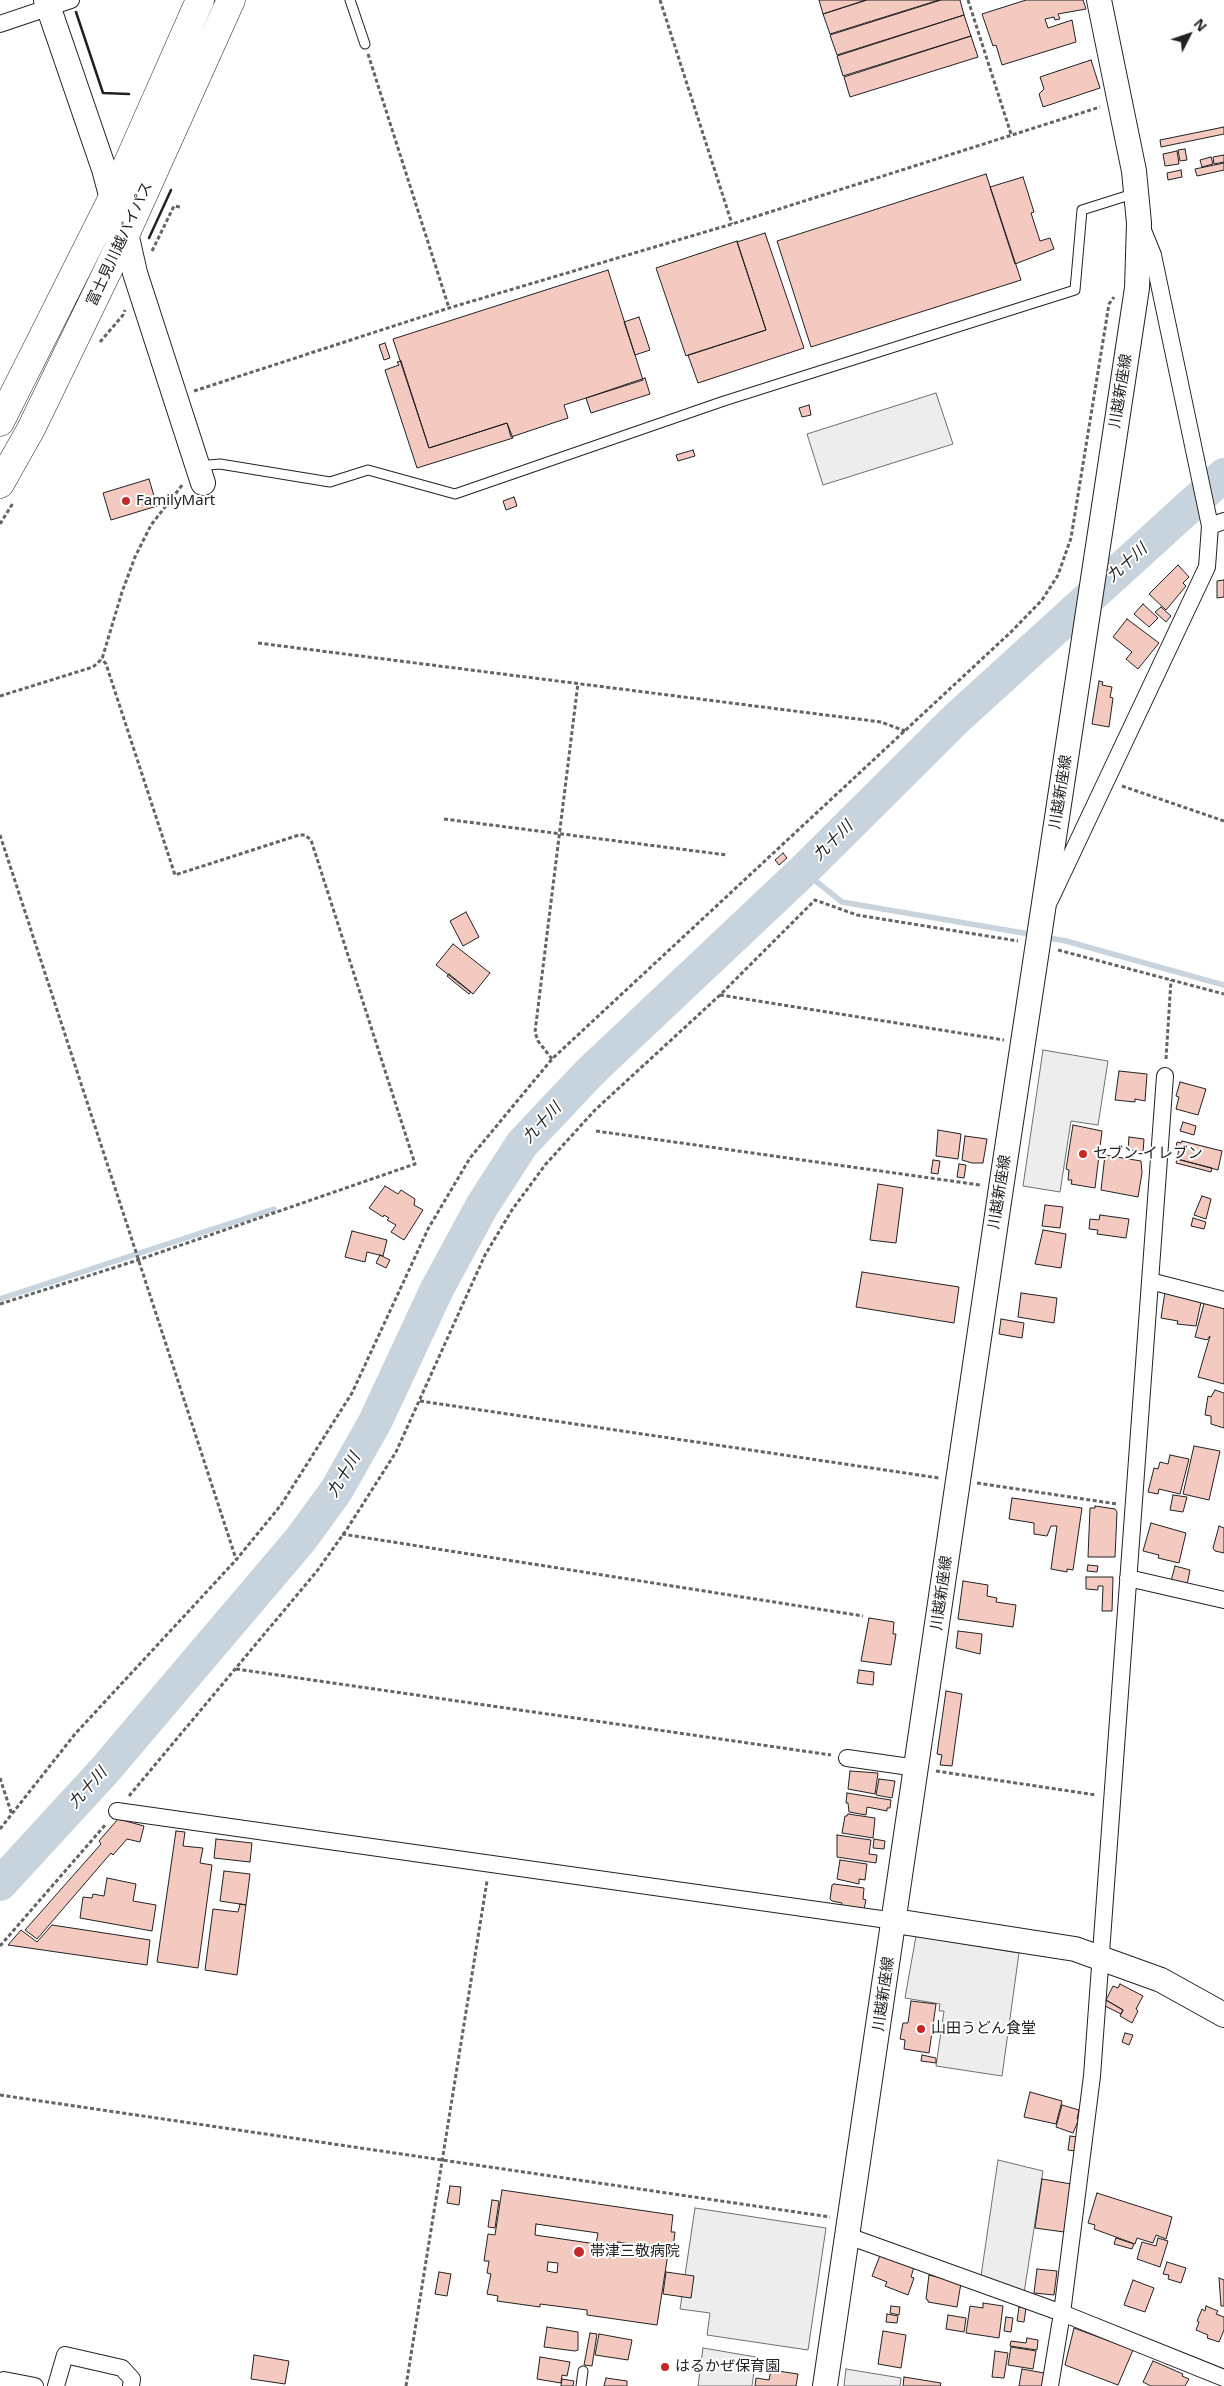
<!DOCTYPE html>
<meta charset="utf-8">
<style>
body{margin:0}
#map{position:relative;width:1224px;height:2386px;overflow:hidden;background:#fff;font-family:"Noto Sans",sans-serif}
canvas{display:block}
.north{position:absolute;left:1164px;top:10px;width:50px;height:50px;-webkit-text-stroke:4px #fff;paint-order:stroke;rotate:49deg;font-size:14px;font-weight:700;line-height:20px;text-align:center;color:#222}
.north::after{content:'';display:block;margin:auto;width:18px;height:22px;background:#222;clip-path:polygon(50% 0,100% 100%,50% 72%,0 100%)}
</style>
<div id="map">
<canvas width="1224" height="2386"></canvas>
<div class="north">N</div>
</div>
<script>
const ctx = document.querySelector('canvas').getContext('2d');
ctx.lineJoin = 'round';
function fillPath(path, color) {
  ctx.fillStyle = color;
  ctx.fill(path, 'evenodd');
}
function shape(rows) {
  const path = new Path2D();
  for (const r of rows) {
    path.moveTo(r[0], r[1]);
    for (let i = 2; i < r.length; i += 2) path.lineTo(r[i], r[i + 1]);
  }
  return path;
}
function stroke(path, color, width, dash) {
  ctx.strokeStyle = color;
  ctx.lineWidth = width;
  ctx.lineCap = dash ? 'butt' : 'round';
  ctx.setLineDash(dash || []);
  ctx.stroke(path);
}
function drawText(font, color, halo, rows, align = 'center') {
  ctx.font = font + ' "Noto Sans","Noto Sans JP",sans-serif';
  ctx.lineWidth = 4;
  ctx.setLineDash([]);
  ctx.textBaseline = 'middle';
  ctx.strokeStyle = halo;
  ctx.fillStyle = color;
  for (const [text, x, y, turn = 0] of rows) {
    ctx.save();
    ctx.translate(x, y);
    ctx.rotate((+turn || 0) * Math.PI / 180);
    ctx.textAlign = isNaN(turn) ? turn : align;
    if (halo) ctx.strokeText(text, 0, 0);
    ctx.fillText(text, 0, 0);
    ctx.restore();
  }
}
const parking = shape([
 [936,393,953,444,823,485,807,434,936,393],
 [1043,1050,1108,1061,1098,1125,1071,1121,1060,1192,1023,1186,1043,1050],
 [916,1936,1019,1953,1002,2076,936,2066,944,2011,939,2011,940,2004,905,1998,916,1936],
 [998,2160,1043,2171,1024,2293,981,2276,998,2160],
 [695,2208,826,2228,808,2350,707,2335,710,2313,680,2309,695,2208],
 [703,2348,756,2357,752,2386,698,2386,703,2348],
 [846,2369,901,2378,900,2386,844,2386,846,2369]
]);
fillPath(parking, '#ededed');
stroke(parking, '#6f6f6f', 1);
stroke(shape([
 [803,871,842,902,1035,935],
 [1044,937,1066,941,1224,985],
 [0,1299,274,1209]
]), '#c7d3dd', 5.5);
stroke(shape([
 [0,1884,104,1771,301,1539,336,1491,375,1422,437,1289,482,1206,522,1144,590,1072,803,871,957,718,1224,475]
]), '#c7d3dd', 34);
const building = shape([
 [819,0,866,0,823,14,819,0],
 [867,0,939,0,830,34,823,14,867,0],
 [941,0,960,0,964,15,837,55,830,35,941,0],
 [1026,0,1083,0,1086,9,1058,14,1060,19,1055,20,1054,17,1045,19,1048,28,1072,20,1076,42,1002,65,996,45,993,46,982,14,1026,0],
 [964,15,971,36,843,76,837,56,964,15],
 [971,36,978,57,850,97,844,77,971,36],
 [1091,60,1100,88,1043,107,1039,94,1044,89,1040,77,1091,60],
 [1224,127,1224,134,1161,147,1160,140,1224,127],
 [1185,149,1187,160,1180,161,1178,150,1185,149],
 [1177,151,1179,164,1165,166,1163,154,1177,151],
 [1224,155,1224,162,1214,164,1213,157,1224,155],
 [1211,157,1213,164,1202,167,1200,160,1211,157],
 [1224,163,1224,170,1197,176,1195,169,1224,163],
 [1181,170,1182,177,1168,180,1167,173,1181,170],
 [986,174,1021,280,811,347,777,241,986,174],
 [1023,177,1034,212,1031,213,1040,241,1050,238,1054,249,1015,264,990,187,1023,177],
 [765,233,804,348,698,383,688,355,766,330,737,242,765,233],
 [737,241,766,330,686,356,656,268,737,241],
 [608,270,643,380,564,405,568,418,511,437,507,423,429,448,393,339,608,270],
 [639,317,650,350,635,355,624,322,639,317],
 [385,343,390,358,384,360,379,345,385,343],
 [401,361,429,448,507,423,513,438,417,468,385,370,399,365,397,362,401,361],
 [645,378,650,394,591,413,586,398,645,378],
 [809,405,811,415,802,417,799,408,809,405],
 [693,450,695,456,678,461,676,455,693,450],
 [149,479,157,506,111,520,103,493,149,479],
 [514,497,517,506,506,510,503,501,514,497],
 [1178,565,1189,577,1183,583,1186,586,1166,610,1149,594,1178,565],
 [1224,580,1224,597,1217,598,1217,581,1224,580],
 [1143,604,1158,618,1149,627,1134,614,1143,604],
 [1161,607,1171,616,1166,622,1155,612,1161,607],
 [1127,619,1159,643,1138,669,1126,659,1132,652,1113,637,1127,619],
 [1099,681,1103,682,1102,685,1112,687,1110,697,1113,698,1109,727,1092,724,1099,681],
 [783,853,787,858,779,865,775,860,783,853],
 [466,912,479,937,463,946,450,921,466,912],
 [453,944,490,973,473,994,436,965,453,944],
 [449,974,471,992,469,994,454,982,447,976,449,974],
 [1119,1071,1147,1074,1145,1101,1135,1099,1135,1102,1115,1100,1119,1071],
 [1180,1082,1206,1089,1198,1115,1176,1109,1179,1097,1176,1096,1180,1082],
 [1183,1122,1196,1126,1194,1135,1180,1131,1183,1122],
 [1073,1125,1102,1131,1095,1188,1071,1184,1072,1180,1068,1180,1069,1170,1066,1169,1073,1125],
 [938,1130,961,1134,958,1159,936,1156,938,1130],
 [965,1136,987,1139,983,1163,972,1163,962,1160,965,1136],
 [1129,1137,1144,1139,1143,1152,1128,1150,1129,1137],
 [1182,1141,1222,1151,1218,1170,1177,1159,1179,1149,1176,1148,1177,1142,1181,1143,1182,1141],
 [1105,1155,1141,1161,1142,1173,1138,1197,1101,1190,1105,1155],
 [1177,1159,1212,1168,1211,1172,1176,1163,1177,1159],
 [933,1160,940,1161,938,1174,931,1173,933,1160],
 [959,1164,966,1165,964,1178,957,1177,959,1164],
 [878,1184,903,1188,896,1243,870,1240,878,1184],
 [385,1186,398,1194,401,1190,415,1199,414,1205,423,1210,404,1240,391,1232,396,1225,387,1220,389,1218,384,1215,383,1217,369,1208,385,1186],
 [1202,1196,1211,1199,1206,1219,1194,1215,1202,1196],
 [1045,1205,1063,1207,1060,1228,1042,1226,1045,1205],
 [1100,1215,1129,1219,1126,1238,1097,1234,1098,1230,1089,1229,1090,1219,1099,1220,1100,1215],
 [1193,1218,1206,1222,1204,1229,1191,1226,1193,1218],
 [1043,1230,1066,1234,1061,1268,1035,1264,1043,1230],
 [352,1231,387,1240,383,1256,367,1252,365,1262,345,1257,352,1231],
 [380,1255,390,1260,386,1268,376,1263,380,1255],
 [862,1272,959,1287,954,1323,856,1307,862,1272],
 [1165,1292,1201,1302,1196,1326,1177,1324,1178,1321,1161,1318,1165,1292],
 [1021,1293,1057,1298,1054,1323,1018,1317,1021,1293],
 [1205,1300,1224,1305,1224,1384,1198,1377,1210,1336,1207,1340,1195,1337,1205,1300],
 [1001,1319,1024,1323,1022,1338,999,1334,1001,1319],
 [1215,1390,1224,1393,1224,1428,1211,1424,1211,1416,1205,1415,1208,1396,1211,1397,1215,1390],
 [1194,1446,1220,1451,1209,1500,1183,1494,1194,1446],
 [1170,1455,1189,1459,1180,1494,1159,1489,1158,1494,1148,1492,1154,1468,1158,1469,1160,1462,1168,1464,1170,1455],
 [1173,1495,1187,1497,1183,1512,1170,1510,1173,1495],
 [1012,1498,1082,1508,1073,1570,1067,1569,1067,1572,1051,1569,1057,1526,1051,1526,1047,1536,1034,1534,1034,1523,1009,1519,1012,1498],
 [1095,1506,1115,1509,1117,1512,1115,1557,1088,1557,1090,1508,1095,1508,1095,1506],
 [1151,1523,1186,1533,1179,1563,1158,1558,1159,1555,1143,1551,1151,1523],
 [1219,1526,1224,1528,1224,1553,1215,1551,1213,1548,1219,1526],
 [1088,1565,1098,1566,1097,1572,1087,1571,1088,1565],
 [1175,1566,1190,1570,1187,1585,1171,1581,1175,1566],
 [1086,1577,1113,1577,1112,1611,1102,1611,1103,1586,1098,1586,1098,1590,1086,1589,1086,1577],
 [963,1581,988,1585,987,1596,997,1598,996,1602,1016,1605,1013,1627,958,1619,963,1581],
 [869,1618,894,1622,893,1634,896,1634,891,1665,861,1661,869,1618],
 [958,1631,982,1634,980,1654,956,1648,958,1631],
 [859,1670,874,1672,873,1685,857,1683,859,1670],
 [946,1691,962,1694,952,1766,940,1765,942,1755,937,1754,946,1691],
 [850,1771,878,1773,875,1794,848,1789,850,1771],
 [879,1779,895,1781,892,1798,876,1795,879,1779],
 [847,1793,891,1800,890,1808,887,1808,887,1811,867,1807,866,1815,849,1812,848,1803,846,1803,847,1793],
 [848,1814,875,1818,873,1838,842,1833,845,1816,847,1816,848,1814],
 [118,1819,144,1826,140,1842,127,1839,113,1855,111,1853,37,1939,25,1930,101,1844,99,1841,118,1819],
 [176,1831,185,1832,183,1846,203,1848,200,1863,212,1865,198,1968,157,1962,176,1831],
 [837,1835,871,1840,869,1854,877,1855,876,1863,837,1857,837,1835],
 [216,1839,252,1843,250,1862,214,1858,216,1839],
 [874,1839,885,1841,884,1849,873,1848,874,1839],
 [840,1860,867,1864,865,1880,859,1879,859,1884,837,1879,840,1860],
 [224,1871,250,1874,246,1905,220,1901,224,1871],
 [107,1878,136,1884,133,1901,156,1905,152,1931,80,1918,83,1897,92,1898,93,1894,104,1896,107,1878],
 [834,1884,864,1888,863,1899,866,1900,864,1909,841,1906,842,1903,832,1901,830,1899,832,1885,834,1884],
 [240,1904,246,1905,237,1975,205,1970,213,1909,238,1912,240,1904],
 [52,1925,150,1940,147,1965,8,1945,21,1930,37,1942,52,1925],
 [1120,1984,1143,1996,1136,2009,1138,2011,1132,2023,1120,2016,1123,2010,1106,2000,1113,1986,1118,1988,1120,1984],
 [1106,2000,1123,2010,1121,2014,1105,2006,1106,2000],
 [911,2001,936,2004,929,2053,904,2049,905,2040,900,2039,903,2023,908,2023,911,2001],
 [1125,2033,1133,2035,1129,2045,1122,2042,1125,2033],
 [922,2055,936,2058,936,2063,921,2061,922,2055],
 [1030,2092,1062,2101,1056,2124,1024,2117,1030,2092],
 [1062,2105,1079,2110,1077,2119,1079,2119,1073,2133,1056,2127,1062,2105],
 [1070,2136,1077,2137,1075,2151,1068,2150,1070,2136],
 [1042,2179,1071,2184,1064,2232,1035,2228,1042,2179],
 [450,2186,461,2187,459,2205,447,2203,450,2186],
 [502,2190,673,2215,671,2232,675,2232,673,2248,669,2247,657,2325,587,2315,587,2310,540,2304,540,2307,497,2301,498,2296,487,2294,491,2274,487,2273,489,2261,484,2261,488,2234,495,2235,502,2190],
 [536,2224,598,2233,596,2244,535,2235,536,2224],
 [618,2242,664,2249,663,2254,617,2247,618,2242],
 [548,2262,558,2263,557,2273,547,2271,548,2262],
 [1097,2193,1172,2217,1166,2239,1156,2235,1153,2243,1137,2238,1135,2244,1094,2229,1095,2225,1088,2223,1097,2193],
 [492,2200,499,2201,495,2228,488,2227,492,2200],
 [1116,2238,1134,2244,1132,2249,1114,2244,1116,2238],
 [1158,2238,1168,2241,1160,2267,1137,2259,1142,2242,1156,2246,1158,2238],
 [881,2253,914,2267,911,2277,914,2278,908,2295,885,2286,887,2282,872,2276,881,2253],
 [1167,2262,1186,2268,1181,2283,1168,2279,1169,2275,1163,2274,1167,2262],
 [1037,2269,1057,2271,1054,2295,1034,2293,1037,2269],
 [439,2272,451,2274,447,2296,435,2294,439,2272],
 [666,2272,694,2276,691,2298,663,2294,666,2272],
 [929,2275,961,2283,957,2307,928,2302,928,2300,926,2299,929,2275],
 [1219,2278,1224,2280,1224,2306,1221,2306,1219,2278],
 [1133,2280,1154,2288,1145,2312,1124,2305,1133,2280],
 [983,2303,1003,2306,999,2338,966,2333,970,2306,983,2308,983,2303],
 [891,2306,900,2307,899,2315,890,2313,891,2306],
 [1206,2306,1218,2311,1216,2314,1224,2317,1224,2330,1219,2342,1207,2338,1208,2335,1196,2330,1199,2322,1197,2321,1202,2309,1205,2311,1206,2306],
 [1019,2307,1026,2308,1024,2322,1017,2321,1019,2307],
 [887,2314,898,2316,897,2323,886,2322,887,2314],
 [948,2315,966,2318,964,2332,946,2329,948,2315],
 [1006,2317,1013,2318,1011,2332,1004,2331,1006,2317],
 [547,2327,578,2332,578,2350,575,2351,544,2347,547,2327],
 [1074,2328,1133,2350,1118,2385,1065,2365,1074,2328],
 [883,2331,906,2335,901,2368,878,2364,883,2331],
 [590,2333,597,2334,592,2366,584,2365,590,2333],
 [599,2334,632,2340,628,2360,595,2355,599,2334],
 [1027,2338,1038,2340,1037,2350,1010,2346,1011,2341,1026,2343,1027,2338],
 [1011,2347,1036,2351,1033,2369,1008,2365,1011,2347],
 [995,2351,1008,2353,1004,2378,992,2377,995,2351],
 [254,2355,289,2361,285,2384,251,2379,254,2355],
 [540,2357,570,2362,567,2376,562,2375,561,2383,537,2379,540,2357],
 [1153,2361,1183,2374,1182,2376,1189,2379,1185,2386,1151,2386,1143,2382,1153,2361],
 [1022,2369,1044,2373,1042,2386,1019,2386,1022,2369],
 [771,2370,798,2374,796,2386,755,2386,756,2378,769,2380,771,2370],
 [904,2377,941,2383,940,2386,903,2386,904,2377],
 [606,2378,627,2381,627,2386,604,2386,606,2378],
 [562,2379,574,2381,573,2386,561,2386,562,2379]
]);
fillPath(building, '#f3c9c0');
stroke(building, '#222', 1);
const lane = shape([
 [350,0,365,44],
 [198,466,220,464,330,482,368,470,455,494,724,401,1075,290,1082,210,1136,193],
 [581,2386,583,2371]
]);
const street = shape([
 [0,24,71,0],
 [1210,526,1224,521],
 [1050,900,1207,567,1210,526,1162,298,1153,255,1142,228],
 [1150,1281,1224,1300],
 [1128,1578,1224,1600],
 [847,1758,917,1768],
 [117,1811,895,1921],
 [848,2236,1062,2313,1224,2378],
 [0,2383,4,2380,35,2386],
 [56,2386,65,2355,122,2368,132,2379,131,2386],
 [1050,2386,1062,2313,1092,2076,1165,1076]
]);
const secondary = shape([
 [46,0,104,169,112,199,126,233,135,273,203,483],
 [895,1921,1075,1949,1161,1980,1224,2015],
 [825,2386,1001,1188,1137,288,1139,223,1134,171,1099,0]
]);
const highway = shape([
 [0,422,112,199,200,0],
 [0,484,31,429,126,233,231,0]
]);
stroke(lane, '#222', 11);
stroke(street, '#222', 18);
stroke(secondary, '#222', 26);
stroke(highway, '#222', 29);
stroke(shape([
 [660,0,732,224],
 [968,0,1011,134],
 [368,54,449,308],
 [152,251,174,206,180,207],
 [100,342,123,315,125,310],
 [194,391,449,308,732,224,1100,107],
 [0,524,13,503],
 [258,643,881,722,905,731],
 [0,696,93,667,102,659,122,592,135,557,151,525,183,484],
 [1122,786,1224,821],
 [444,819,727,855],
 [0,835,236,1559],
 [1058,950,1224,994],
 [720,995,1004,1040],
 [552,1059,538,1041,535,1032,578,683],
 [1166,1059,1171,980],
 [596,1131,980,1185],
 [0,1304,138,1260,415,1164,311,840,305,835,299,835,175,875,106,664,102,659],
 [420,1401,939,1478],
 [977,1483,1117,1504],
 [342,1534,863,1616],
 [236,1669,831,1755],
 [936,1771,1096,1795],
 [0,1778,12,1815],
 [129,1796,317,1571,347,1529,396,1452,485,1255,512,1210,545,1165,595,1110,720,995,815,900,857,915,1018,941],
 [0,1829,75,1734,236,1560,281,1505,352,1393,428,1229,470,1158,552,1059,1012,631,1042,600,1058,575,1071,538,1109,304,1114,297],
 [0,1946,106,1824],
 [0,2095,830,2217],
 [406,2386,487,1881]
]), '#646464', 3, [4, 2.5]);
stroke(lane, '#fff', 9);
stroke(street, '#fff', 16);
stroke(secondary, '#fff', 24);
stroke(highway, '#fff', 28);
stroke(shape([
 [76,12,103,93,129,94],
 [149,238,171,190]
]), '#222', 2.5);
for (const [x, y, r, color] of [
 [126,501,5,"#c62828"],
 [1083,1154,5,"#c62828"],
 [921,2029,5,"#c62828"],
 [579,2252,6,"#c62828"],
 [665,2367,5,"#c62828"]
]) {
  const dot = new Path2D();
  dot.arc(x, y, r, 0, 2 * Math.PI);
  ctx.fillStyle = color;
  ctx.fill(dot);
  stroke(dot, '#fff', 2);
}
drawText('15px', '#222', '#fff', [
 ["富士見川越バイパス",120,244,-65],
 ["川越新座線",1121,391,-81],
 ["川越新座線",1061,792,-81],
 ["川越新座線",1000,1192,-81],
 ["川越新座線",942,1593,-82],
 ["川越新座線",884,1994,-82]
]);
drawText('15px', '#222', '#fff', [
 ["FamilyMart",136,501],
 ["セブン-イレブン",1093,1154],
 ["山田うどん食堂",931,2029],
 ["帯津三敬病院",590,2252],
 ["はるかぜ保育園",675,2367]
], 'left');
drawText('italic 16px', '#222', '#fff', [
 ["九十川",1127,563,-42],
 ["九十川",833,841,-45],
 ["九十川",542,1123,-47],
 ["九十川",344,1475,-59],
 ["九十川",88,1788,-48]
]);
</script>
